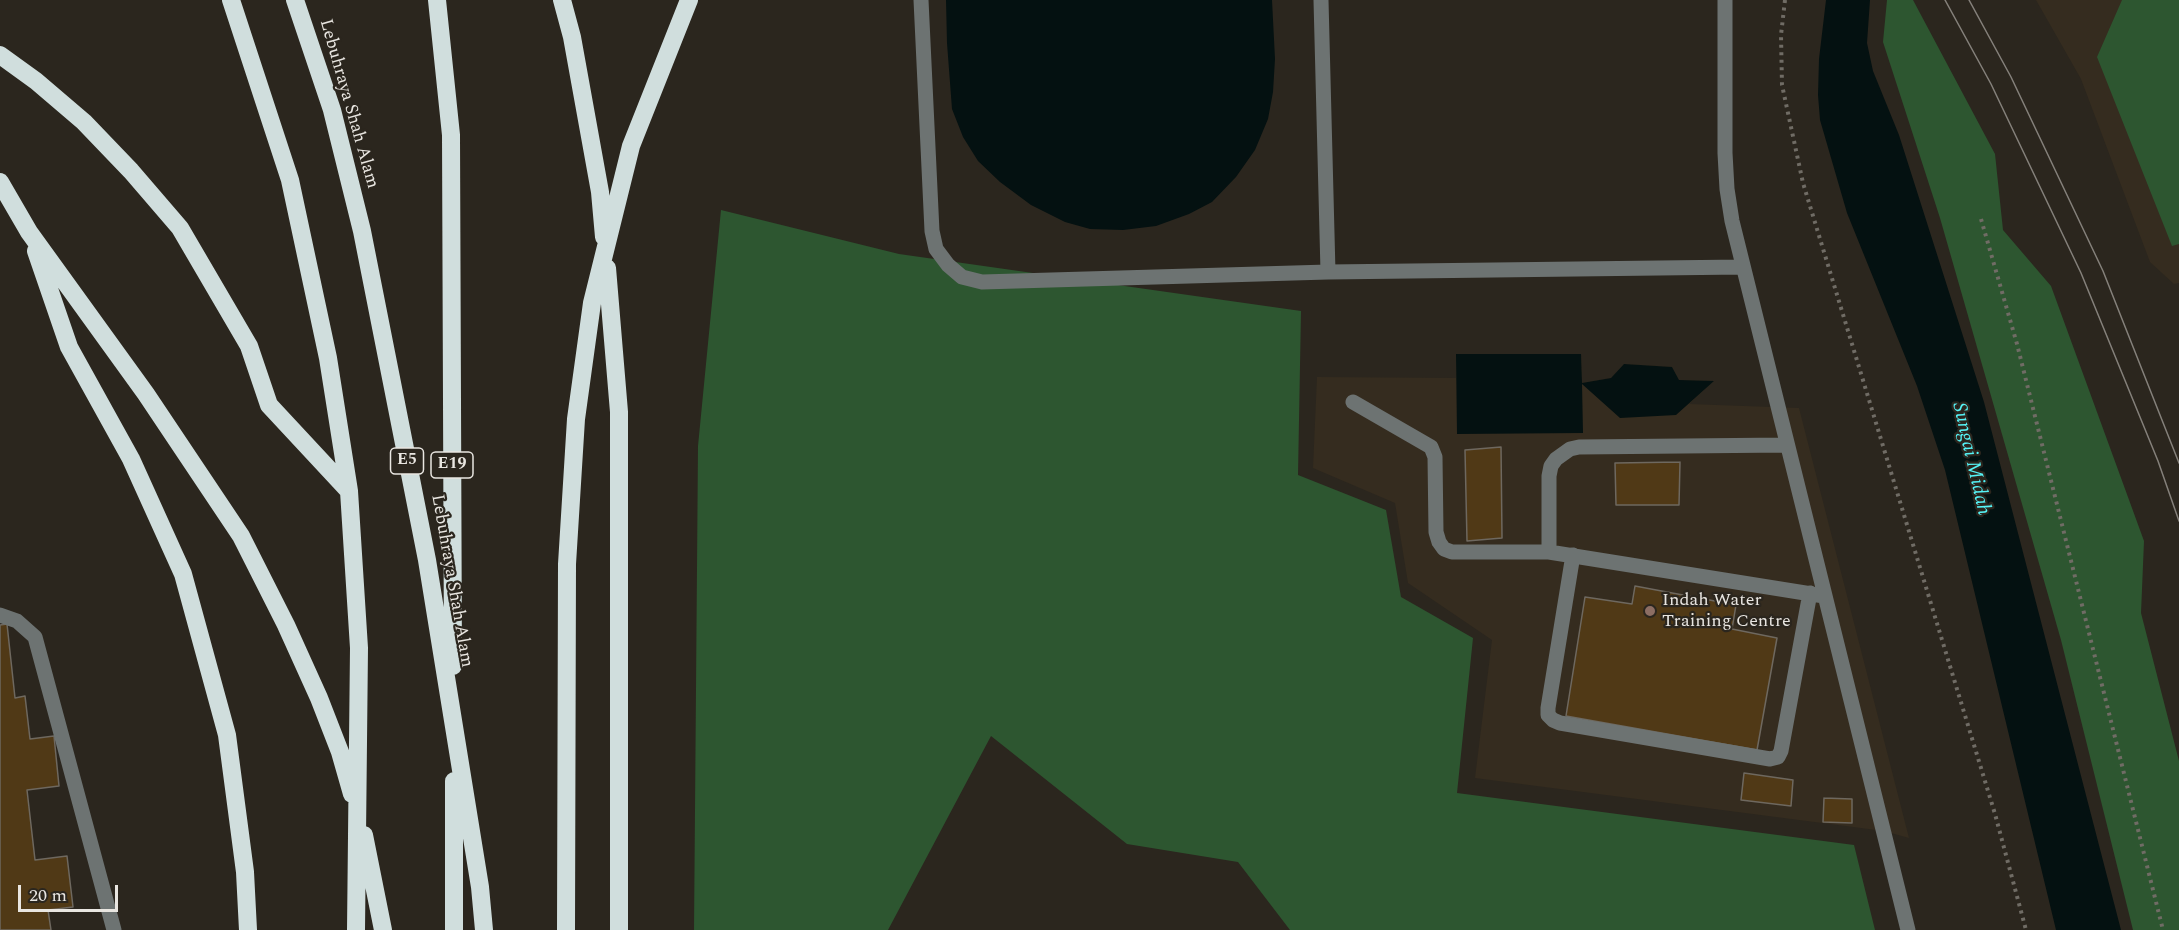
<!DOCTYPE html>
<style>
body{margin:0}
#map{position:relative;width:2179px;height:930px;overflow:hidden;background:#2b261e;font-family:Spectral,serif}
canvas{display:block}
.scale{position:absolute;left:18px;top:885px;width:100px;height:27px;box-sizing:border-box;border:3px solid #e9e6e1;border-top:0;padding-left:8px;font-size:18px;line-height:21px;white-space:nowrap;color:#e9e6e1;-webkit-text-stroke:4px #2b261e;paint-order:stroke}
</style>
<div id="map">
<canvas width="2179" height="930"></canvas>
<div class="scale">20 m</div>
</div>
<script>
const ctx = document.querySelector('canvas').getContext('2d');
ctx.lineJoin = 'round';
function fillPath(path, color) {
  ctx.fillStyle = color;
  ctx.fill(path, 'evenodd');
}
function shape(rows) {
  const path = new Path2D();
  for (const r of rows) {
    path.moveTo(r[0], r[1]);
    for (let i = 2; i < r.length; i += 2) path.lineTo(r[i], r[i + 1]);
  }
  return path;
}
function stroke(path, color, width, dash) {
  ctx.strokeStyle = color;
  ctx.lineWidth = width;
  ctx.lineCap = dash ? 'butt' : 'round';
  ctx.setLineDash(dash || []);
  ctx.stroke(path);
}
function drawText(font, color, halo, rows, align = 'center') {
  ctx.font = font + ' Spectral,serif';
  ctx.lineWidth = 4.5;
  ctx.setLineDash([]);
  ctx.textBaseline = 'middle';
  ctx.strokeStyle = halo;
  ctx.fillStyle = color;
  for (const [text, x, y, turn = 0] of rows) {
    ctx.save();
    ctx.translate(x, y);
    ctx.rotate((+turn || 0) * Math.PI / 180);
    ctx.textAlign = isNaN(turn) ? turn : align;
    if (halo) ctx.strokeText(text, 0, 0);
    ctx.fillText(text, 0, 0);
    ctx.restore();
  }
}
fillPath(shape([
 [2036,0,2179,0,2179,283,2174,284,2150,262,2081,79],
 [1456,354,1581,354,1582,383,1611,378,1624,364,1672,367,1679,380,1714,381,1689,404,1799,408,1909,838,1884,831,1475,778,1492,640,1408,583,1395,503,1313,468,1317,377,1456,378]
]), '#352c1f');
fillPath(shape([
 [1887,0,1913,0,1995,154,2003,230,2051,286,2144,541,2141,613,2179,761,2179,930,2133,930,2061,640,1940,218,1883,42],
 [2122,0,2179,0,2179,244,2172,246,2097,57],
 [721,210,899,254,1301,311,1298,475,1386,510,1401,597,1473,638,1457,793,1854,845,1875,930,1290,930,1238,862,1127,844,991,736,888,930,694,930,698,446]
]), '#2d5630');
fillPath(shape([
 [946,0,1272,0,1275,59,1273,92,1268,119,1255,150,1236,177,1212,202,1189,214,1156,226,1123,230,1090,229,1065,222,1031,205,1000,182,978,161,963,137,952,109,947,43],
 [1826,0,1870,0,1867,43,1873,71,1899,135,1984,402,2121,930,2056,930,1945,470,1917,386,1847,213,1820,120,1818,95,1819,59],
 [1456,354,1581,354,1582,383,1611,378,1624,364,1672,367,1679,380,1714,381,1676,415,1620,418,1582,384,1583,433,1457,434]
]), '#041111');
const building = shape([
 [1501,447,1502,538,1467,541,1465,450,1501,447],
 [1680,462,1679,505,1616,505,1615,463,1680,462],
 [1635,586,1736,605,1732,629,1777,638,1757,750,1566,716,1585,597,1632,604,1635,586],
 [7,624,15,698,25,696,30,739,54,736,59,786,27,790,35,860,67,856,73,907,48,910,51,930,0,930,0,625,7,624],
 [1744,773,1793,780,1791,806,1741,800,1744,773],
 [1824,798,1852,799,1852,823,1823,822,1824,798]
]);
fillPath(building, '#503916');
stroke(building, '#6e685f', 1.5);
stroke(shape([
 [1785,0,1781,35,1782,85,1803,183,1995,814,2026,930],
 [1981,219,2017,344,2163,930]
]), '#706c65', 4, [3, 4.5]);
stroke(shape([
 [921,0,932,231,936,249,948,265,962,277,982,282,1328,272,1742,267],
 [1321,0,1328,272],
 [1725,0,1725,153,1727,189,1732,221,1908,930],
 [1353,402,1431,447,1435,457,1436,532,1439,542,1444,549,1452,552,1549,552,1824,596],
 [1549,552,1549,476,1551,466,1556,459,1570,449,1579,447,1786,445],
 [1573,555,1548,708,1548,715,1553,720,1560,723,1770,759,1778,757,1781,751,1810,593],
 [0,615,17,621,35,637,114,930]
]), '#6d7372', 15);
stroke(shape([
 [231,0,290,180,328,358,349,491,359,648,356,930],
 [295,0,332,110,362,231,427,560,480,887,484,930],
 [437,0,451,135,453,666],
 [562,0,572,37,600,192,604,237],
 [0,55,36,81,84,122,131,171,180,228,249,346,269,405,349,491],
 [0,182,29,232,146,394,241,536,286,625,319,698,340,752,352,794],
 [36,251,69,347,131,459,183,574,227,735,245,872,248,930],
 [607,268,619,412,619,930],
 [454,781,454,930],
 [364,835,383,930],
 [566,930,567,564,576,419,592,303,631,146,689,0]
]), '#d0dedd', 18);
stroke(shape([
 [1945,0,1991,84,2081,273,2158,461,2179,521],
 [1969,0,2011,77,2103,271,2179,463]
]), '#85817b', 1.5);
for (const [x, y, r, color] of [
 [1650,611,6,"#8d6e63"]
]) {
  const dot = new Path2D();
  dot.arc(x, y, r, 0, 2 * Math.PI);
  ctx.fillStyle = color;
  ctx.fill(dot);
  stroke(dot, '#2b261e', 2);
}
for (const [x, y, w] of [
 [407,461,33],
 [452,465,42]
]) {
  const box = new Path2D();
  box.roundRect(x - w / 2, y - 13, w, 26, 4.5);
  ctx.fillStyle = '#2b261e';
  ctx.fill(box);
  stroke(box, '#e9e6e1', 1.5);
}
drawText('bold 16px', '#e9e6e1', null, [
 ["E5",407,461],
 ["E19",452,465]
]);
drawText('18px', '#e9e6e1', '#2b261e', [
 ["Lebuhraya Shah Alam",348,104,74],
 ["Lebuhraya Shah Alam",451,581,80]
]);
drawText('18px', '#e9e6e1', '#2b261e', [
 ["Indah Water",1662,601],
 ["Training Centre",1662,622]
], 'left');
drawText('italic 20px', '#55f3f6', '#2b261e', [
 ["Sungai Midah",1970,459,77]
]);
</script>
